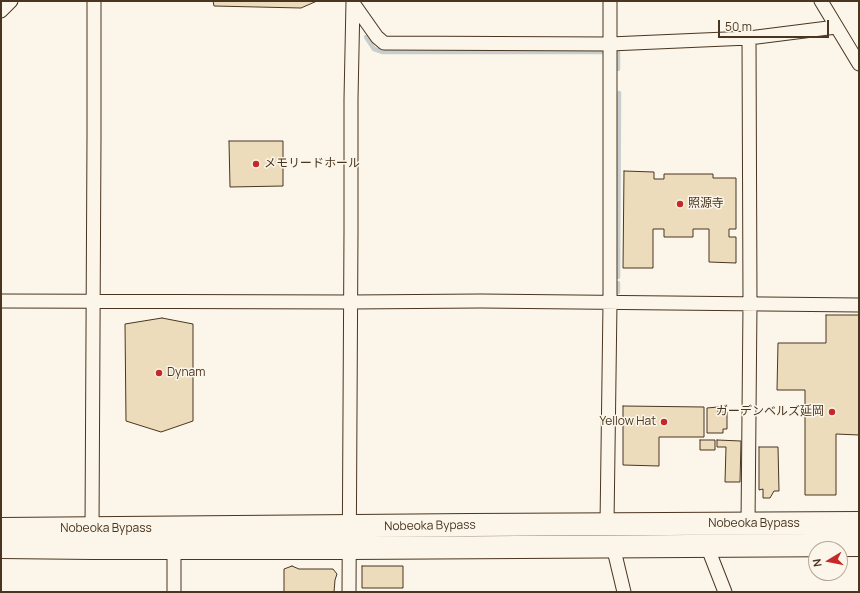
<!DOCTYPE html>
<meta charset="utf-8">
<style>
body{margin:0}
#map{position:relative;width:860px;height:593px;overflow:hidden;background:#fbf6e9;font-family:Manrope,sans-serif}
canvas{display:block}
.frame{position:absolute;inset:0;border:2px solid #4a3520;pointer-events:none}
.north{position:absolute;left:808px;top:541px;width:40px;height:40px;box-sizing:border-box;background:#fbf6e9;border:1px solid #b4a999;border-radius:50%;rotate:260deg;font-size:11px;font-weight:700;line-height:16px;text-align:center;color:#4a3520}
.north::after{content:'';display:block;margin:auto;width:14px;height:18px;background:#c62828;clip-path:polygon(50% 0,100% 100%,50% 72%,0 100%)}
.scale{position:absolute;left:718px;top:20px;width:111px;height:18px;box-sizing:border-box;border:2px solid #4a3520;border-top:0;padding-left:5px;font-size:12px;line-height:14px;white-space:nowrap;color:#4a3520;-webkit-text-stroke:3px #fbf6e9;paint-order:stroke}
</style>
<div id="map">
<canvas width="860" height="593"></canvas>
<div class="frame"></div>
<div class="north">N</div>
<div class="scale">50 m</div>
</div>
<script>
const ctx = document.querySelector('canvas').getContext('2d');
ctx.lineJoin = 'round';
function shape(rows) {
  const path = new Path2D();
  for (const r of rows) {
    path.moveTo(r[0], r[1]);
    for (let i = 2; i < r.length; i += 2) path.lineTo(r[i], r[i + 1]);
  }
  return path;
}
function stroke(path, color, width, dash) {
  ctx.strokeStyle = color;
  ctx.lineWidth = width;
  ctx.lineCap = dash ? 'butt' : 'round';
  ctx.setLineDash(dash || []);
  ctx.stroke(path);
}
function fillPath(path, color) {
  ctx.fillStyle = color;
  ctx.fill(path, 'evenodd');
}
function drawText(font, color, halo, rows, align = 'center') {
  ctx.font = font + ' Manrope,"Noto Sans JP",sans-serif';
  ctx.lineWidth = 3;
  ctx.setLineDash([]);
  ctx.textBaseline = 'middle';
  ctx.strokeStyle = halo;
  ctx.fillStyle = color;
  for (const [text, x, y, turn = 0] of rows) {
    ctx.save();
    ctx.translate(x, y);
    ctx.rotate((+turn || 0) * Math.PI / 180);
    ctx.textAlign = isNaN(turn) ? turn : align;
    if (halo) ctx.strokeText(text, 0, 0);
    ctx.fillText(text, 0, 0);
    ctx.restore();
  }
}
stroke(shape([
 [366,37,374,49,383,52,602,52],
 [618,52,618,69],
 [618,277,619,93],
 [618,292,618,283]
]), '#c9cecd', 4.5);
const building = shape([
 [213,1,317,1,301,8,214,6,213,1],
 [229,141,283,141,283,186,230,187,229,141],
 [624,171,654,172,654,179,664,179,664,174,713,174,713,178,736,178,736,229,729,229,729,237,736,237,736,263,709,262,709,229,693,229,693,237,664,237,664,229,653,229,653,268,623,268,624,171],
 [826,315,859,315,859,435,836,434,836,495,805,495,805,390,777,390,778,343,826,343,826,315],
 [162,318,193,324,193,421,161,432,126,421,125,324,162,318],
 [623,406,704,407,704,437,659,437,659,466,623,465,623,406],
 [718,407,718,412,727,412,727,429,723,429,723,433,707,433,707,408,718,407],
 [700,440,715,440,715,450,700,450,700,440],
 [717,440,741,441,740,482,725,482,726,447,717,447,717,440],
 [759,447,778,447,779,491,774,491,770,498,763,498,763,489,759,490,759,447],
 [292,566,299,569,333,569,337,574,335,580,334,592,284,592,284,569,292,566],
 [362,566,403,566,403,588,362,588,362,566]
]);
fillPath(building, '#ecdcbc');
stroke(building, '#4a3520', 1);
const minor = shape([
 [821,1,859,64],
 [353,3,377,37,384,43,610,44,749,38,836,27],
 [1,11,11,1],
 [1,301,351,302,481,301,859,305],
 [607,524,610,303,610,1],
 [748,524,750,304,749,38],
 [92,529,94,136,94,1],
 [613,546,624,592],
 [707,546,725,592],
 [174,592,174,548],
 [349,592,351,230,351,99,353,1]
]);
const trunk = shape([
 [1,529,471,525,859,523],
 [1,547,92,548,349,548,859,545]
]);
stroke(minor, '#4a3520', 15);
stroke(trunk, '#4a3520', 24);
stroke(minor, '#fbf6e9', 13);
stroke(trunk, '#fbf6e9', 22);
for (const [x, y, r, color] of [
 [256,164,4,"#c62828"],
 [680,204,4,"#c62828"],
 [159,373,4,"#c62828"],
 [832,412,4,"#c62828"],
 [664,422,4,"#c62828"]
]) {
  const dot = new Path2D();
  dot.arc(x, y, r, 0, 2 * Math.PI);
  ctx.fillStyle = color;
  ctx.fill(dot);
  stroke(dot, '#fbf6e9', 1.5);
}
drawText('12px', '#4a3520', '#fbf6e9', [
 ["メモリードホール",264,164],
 ["照源寺",688,204],
 ["Dynam",167,373],
 ["ガーデンベルズ延岡",824,412,"right"],
 ["Yellow Hat",656,422,"right"]
], 'left');
drawText('12px', '#4a3520', '#fbf6e9', [
 ["Nobeoka Bypass",754,524],
 ["Nobeoka Bypass",430,526,-1],
 ["Nobeoka Bypass",106,529]
]);
</script>
